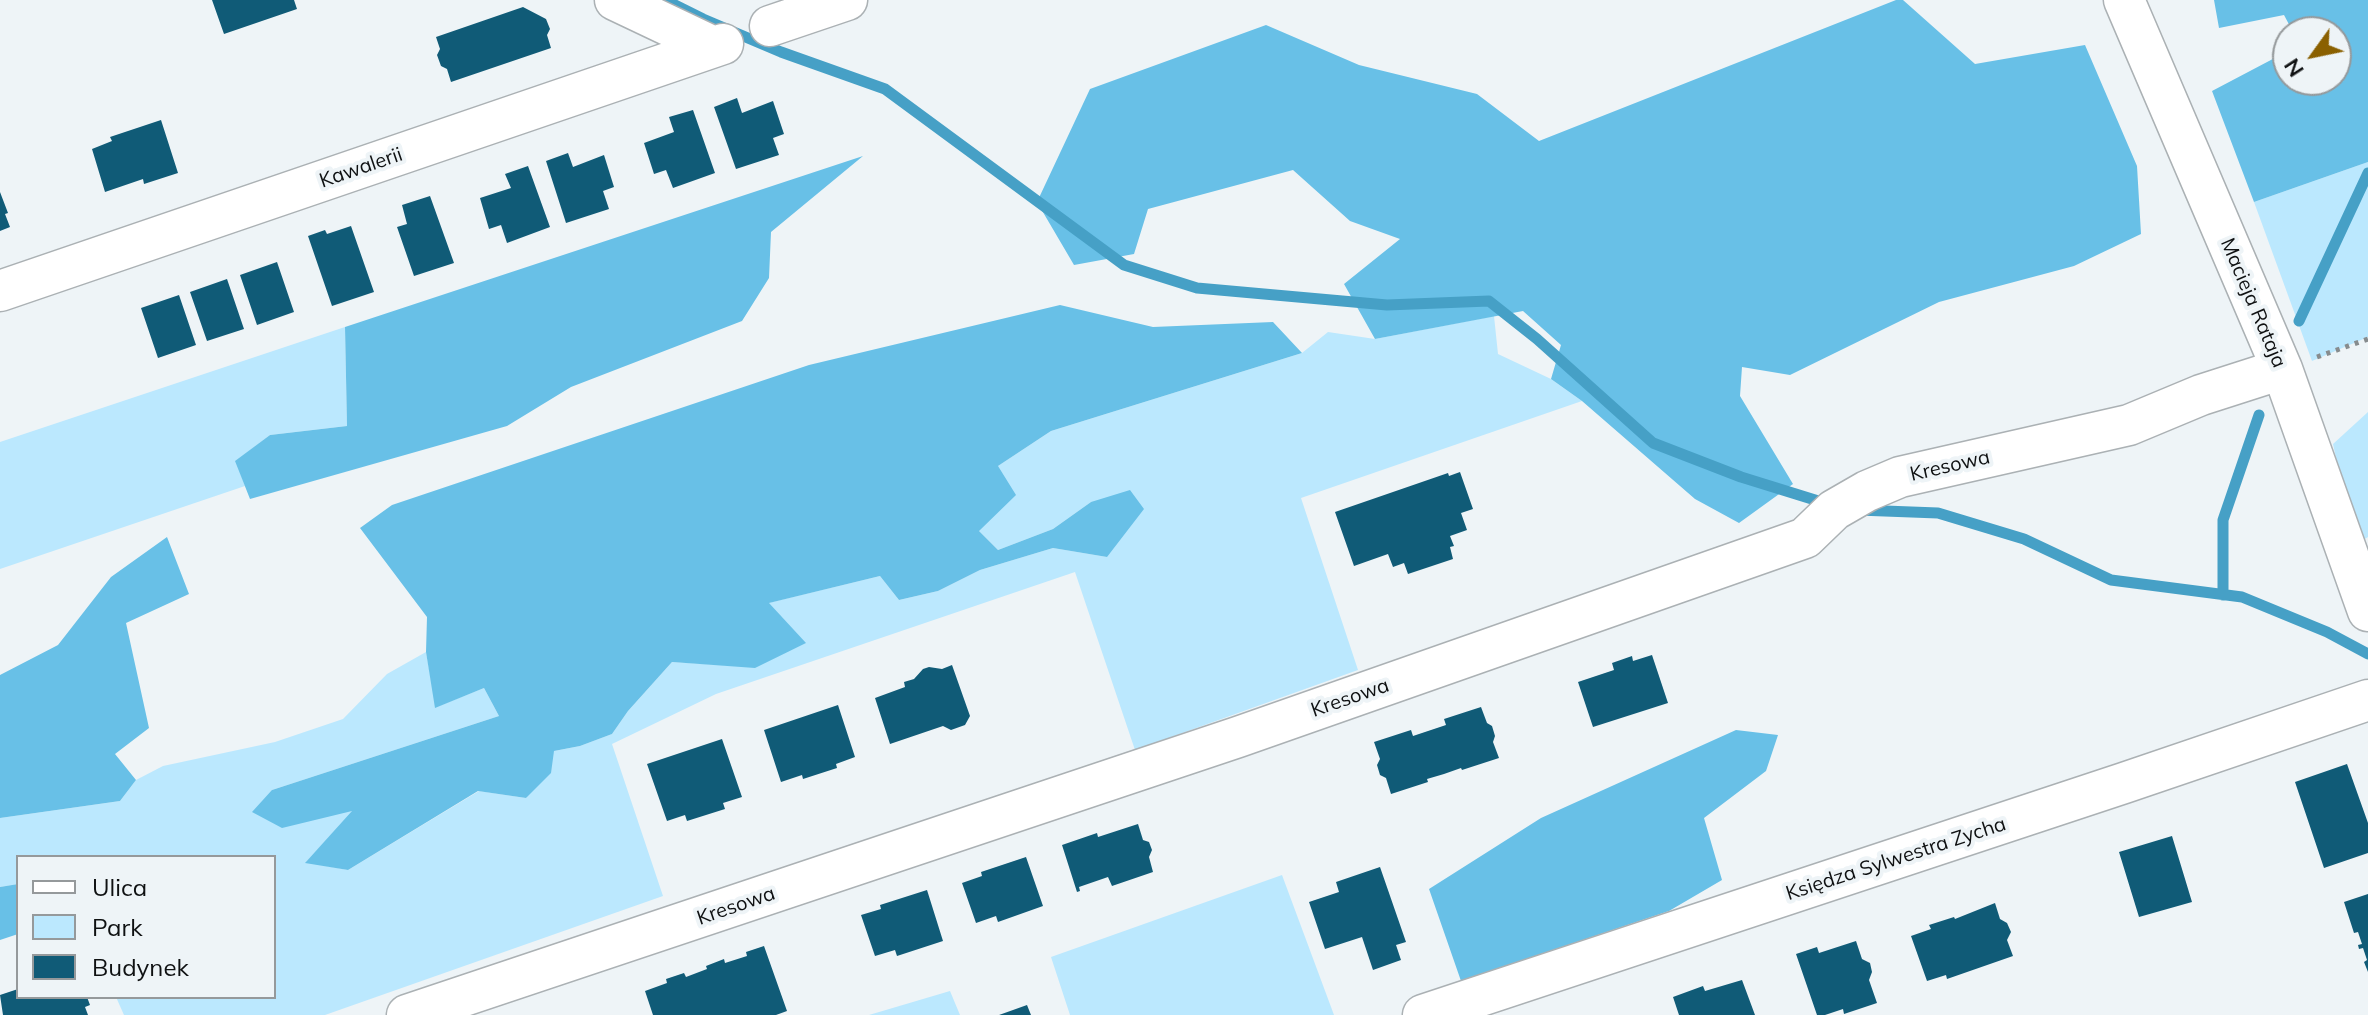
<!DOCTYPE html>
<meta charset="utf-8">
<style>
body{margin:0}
#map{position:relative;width:2368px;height:1015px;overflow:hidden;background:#eef4f7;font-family:Mulish,sans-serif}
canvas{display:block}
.legend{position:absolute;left:16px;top:855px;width:260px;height:144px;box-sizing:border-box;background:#eef4f7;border:2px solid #95999b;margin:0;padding:10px 14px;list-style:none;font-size:24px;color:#0f1112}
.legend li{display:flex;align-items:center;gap:16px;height:40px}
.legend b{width:40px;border:2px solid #95999b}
.north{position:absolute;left:2272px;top:16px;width:80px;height:80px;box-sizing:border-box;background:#eef4f7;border:2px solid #95999b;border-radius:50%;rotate:237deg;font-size:22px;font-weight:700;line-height:32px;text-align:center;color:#0f1112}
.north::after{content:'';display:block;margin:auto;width:28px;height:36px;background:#8a6000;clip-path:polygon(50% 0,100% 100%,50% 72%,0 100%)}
</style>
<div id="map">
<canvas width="2368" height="1015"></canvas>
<ul class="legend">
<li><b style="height:10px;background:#fff"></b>Ulica</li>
<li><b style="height:22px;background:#bbe8fe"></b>Park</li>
<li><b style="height:22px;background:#105b77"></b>Budynek</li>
</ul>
<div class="north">N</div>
</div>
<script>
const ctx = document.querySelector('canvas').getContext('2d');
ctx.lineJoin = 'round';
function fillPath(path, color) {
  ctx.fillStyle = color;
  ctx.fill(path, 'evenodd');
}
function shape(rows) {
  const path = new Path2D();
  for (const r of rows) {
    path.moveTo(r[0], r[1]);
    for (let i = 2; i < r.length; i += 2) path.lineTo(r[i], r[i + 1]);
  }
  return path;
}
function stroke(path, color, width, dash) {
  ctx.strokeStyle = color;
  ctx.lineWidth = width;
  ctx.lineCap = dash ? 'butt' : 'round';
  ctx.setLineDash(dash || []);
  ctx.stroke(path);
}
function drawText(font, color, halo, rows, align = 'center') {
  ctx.font = font + ' Mulish,sans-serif';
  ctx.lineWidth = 8;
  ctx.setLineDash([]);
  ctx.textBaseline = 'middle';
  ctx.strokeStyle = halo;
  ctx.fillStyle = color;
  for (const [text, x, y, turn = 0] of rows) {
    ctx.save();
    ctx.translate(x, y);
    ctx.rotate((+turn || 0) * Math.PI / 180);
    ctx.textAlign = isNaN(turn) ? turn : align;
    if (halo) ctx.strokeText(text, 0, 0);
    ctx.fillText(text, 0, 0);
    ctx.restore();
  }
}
fillPath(shape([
 [2368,162,2368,337,2312,361,2254,202],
 [1494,316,1498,354,1551,379,1582,401,1301,498,1358,670,1135,750,1075,572,716,694,612,744,663,896,325,1015,124,1015,116,997,274,997,274,857,18,857,18,884,0,887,0,818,120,801,136,780,163,766,275,742,343,719,387,674,426,652,436,707,484,688,499,716,272,790,354,811,306,862,348,870,479,791,526,798,554,751,580,746,612,734,628,711,672,662,755,667,805,643,768,603,880,576,899,600,938,591,980,570,1053,548,1107,557,1091,502,1053,529,998,550,979,531,998,466,1051,431,1302,353,1328,332,1375,339],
 [345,327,347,426,270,435,236,461,245,486,0,569,0,442],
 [2368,412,2368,537,2355,545,2333,444],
 [1282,875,1334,1015,1070,1015,1051,957],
 [950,991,960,1015,869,1015]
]), '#bbe8fe');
fillPath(shape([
 [1896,0,1903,0,1975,64,2085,45,2137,166,2141,234,2074,266,1939,302,1790,375,1742,367,1740,396,1793,484,1739,523,1695,499,1582,401,1551,379,1561,345,1523,311,1375,339,1344,284,1400,239,1350,221,1293,170,1148,209,1134,254,1074,265,1037,202,1090,89,1266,25,1359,65,1477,94,1539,141],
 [2214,0,2368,0,2368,162,2254,202,2212,91,2288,51,2288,80,2336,80,2336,32,2293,32,2284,15,2219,28],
 [863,156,771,232,769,278,742,321,571,387,507,426,250,499,235,461,270,435,347,426,345,327],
 [1060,305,1153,327,1273,322,1302,353,1051,431,998,466,1016,495,979,531,998,550,1053,529,1091,502,1130,490,1144,509,1107,557,1053,548,980,570,938,591,899,600,880,576,769,603,806,643,755,668,672,662,628,711,612,734,580,746,554,751,551,773,526,798,478,791,348,870,305,863,352,811,282,828,252,812,272,790,499,716,484,688,435,708,426,652,427,617,360,528,392,505,809,365],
 [167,537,189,594,126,623,149,728,115,754,136,780,120,801,0,818,0,675,58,645,111,577],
 [1736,730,1778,735,1766,771,1704,818,1722,880,1669,911,1461,981,1429,889,1541,818],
 [18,884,18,934,0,940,0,887]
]), '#68c0e7');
stroke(shape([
 [665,0,703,19,781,52,885,89,1124,265,1197,288,1387,305,1489,301,1537,339,1653,443,1741,477,1828,504],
 [2299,321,2368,173],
 [1858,510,1938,513,2024,539,2111,580,2242,597,2327,632,2368,654],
 [2223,595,2223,520,2259,415]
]), '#46a0c6', 11);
fillPath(shape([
 [212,0,294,0,297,9,224,34],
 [523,7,546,19,550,29,547,35,551,48,451,82,447,69,441,66,437,55,440,49,436,37],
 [737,98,742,113,773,101,784,134,773,138,779,155,736,169,714,107],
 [693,110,715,173,673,188,666,170,654,174,644,143,674,132,669,117],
 [161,120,178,173,144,184,143,179,105,192,92,149,112,141,110,137],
 [568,153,573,167,604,155,614,187,603,191,609,209,566,223,546,161],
 [528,166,550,227,507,243,501,225,489,229,480,198,511,188,505,174],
 [0,192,8,213,5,214,10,227,0,231],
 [430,196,454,263,414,276,397,227,407,224,402,205],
 [351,226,374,292,332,306,308,236,325,230,327,234],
 [277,262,294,312,257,325,240,275],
 [227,279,244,329,207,341,190,292],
 [179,295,196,345,158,358,141,308],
 [1460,472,1473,509,1461,513,1467,530,1450,536,1454,546,1450,547,1453,559,1408,574,1404,563,1393,567,1388,554,1354,566,1335,512,1448,473,1449,476],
 [1652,655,1668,703,1593,727,1578,682,1614,670,1612,663,1632,656,1633,661],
 [952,665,970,716,965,725,951,730,943,726,890,744,875,698,905,687,904,682,914,679,923,669,929,667,942,669],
 [838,705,855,757,836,764,837,768,803,779,802,775,781,782,764,730],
 [1481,707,1487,723,1492,726,1495,736,1493,742,1499,758,1462,770,1461,768,1444,774,1427,779,1428,782,1391,794,1386,778,1380,775,1377,765,1380,759,1374,742,1411,730,1413,736,1446,725,1444,719],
 [722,739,742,797,723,803,725,809,687,821,685,815,667,821,647,764],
 [2347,764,2368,823,2368,853,2324,868,2295,782],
 [1138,824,1143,840,1149,842,1152,850,1149,857,1153,872,1112,886,1108,877,1079,887,1080,891,1077,892,1062,845,1097,833,1098,837],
 [2172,836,2192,902,2139,917,2119,852],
 [1026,857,1043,906,998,922,996,916,976,923,962,883,982,876,981,872],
 [1380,867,1406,942,1396,945,1401,960,1373,970,1362,937,1325,949,1309,902,1339,892,1336,882],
 [927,890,943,941,897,956,895,950,875,956,861,915,881,909,880,905],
 [2368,894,2368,972,2364,962,2367,960,2363,948,2359,949,2358,945,2362,944,2358,932,2354,933,2344,902],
 [1995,903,2000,919,2007,923,2011,932,2007,940,2013,956,1947,979,1946,975,1927,981,1911,936,1931,929,1929,925,1954,917,1955,919],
 [1856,941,1862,959,1870,963,1872,972,1869,980,1877,1003,1844,1014,1843,1009,1825,1015,1817,1015,1796,954,1817,947,1819,953],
 [764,946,787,1011,776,1015,653,1015,645,991,667,983,666,979,684,973,686,977,707,969,706,966,724,959,725,963,747,956,746,952],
 [1742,980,1755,1015,1679,1015,1673,997,1703,986,1705,991],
 [18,989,18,997,87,997,90,1005,85,1007,88,1015,3,1015,0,995],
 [1027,1005,1031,1015,999,1015]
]), '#105b77');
const minor = shape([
 [615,0,714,47],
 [2124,0,2282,369,2368,611],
 [770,26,847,0],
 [0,291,723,44],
 [407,1015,1238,737,1805,538,1834,510,1867,491,1900,477,2129,425,2201,395,2282,369],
 [1423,1015,2124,783,2368,700]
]);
stroke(minor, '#abb1b4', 43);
stroke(shape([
 [2317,357,2368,339]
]), '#878c8e', 5, [4, 6]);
stroke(minor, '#fff', 40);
drawText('20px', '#0f1112', '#eef4f7', [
 ["Kawalerii",361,168,-19],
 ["Macieja Rataja",2253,303,67],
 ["Kresowa",1950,466,-13],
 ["Kresowa",1350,698,-19],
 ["Księdza Sylwestra Zycha",1896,859,-18],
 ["Kresowa",736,906,-19]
]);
</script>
